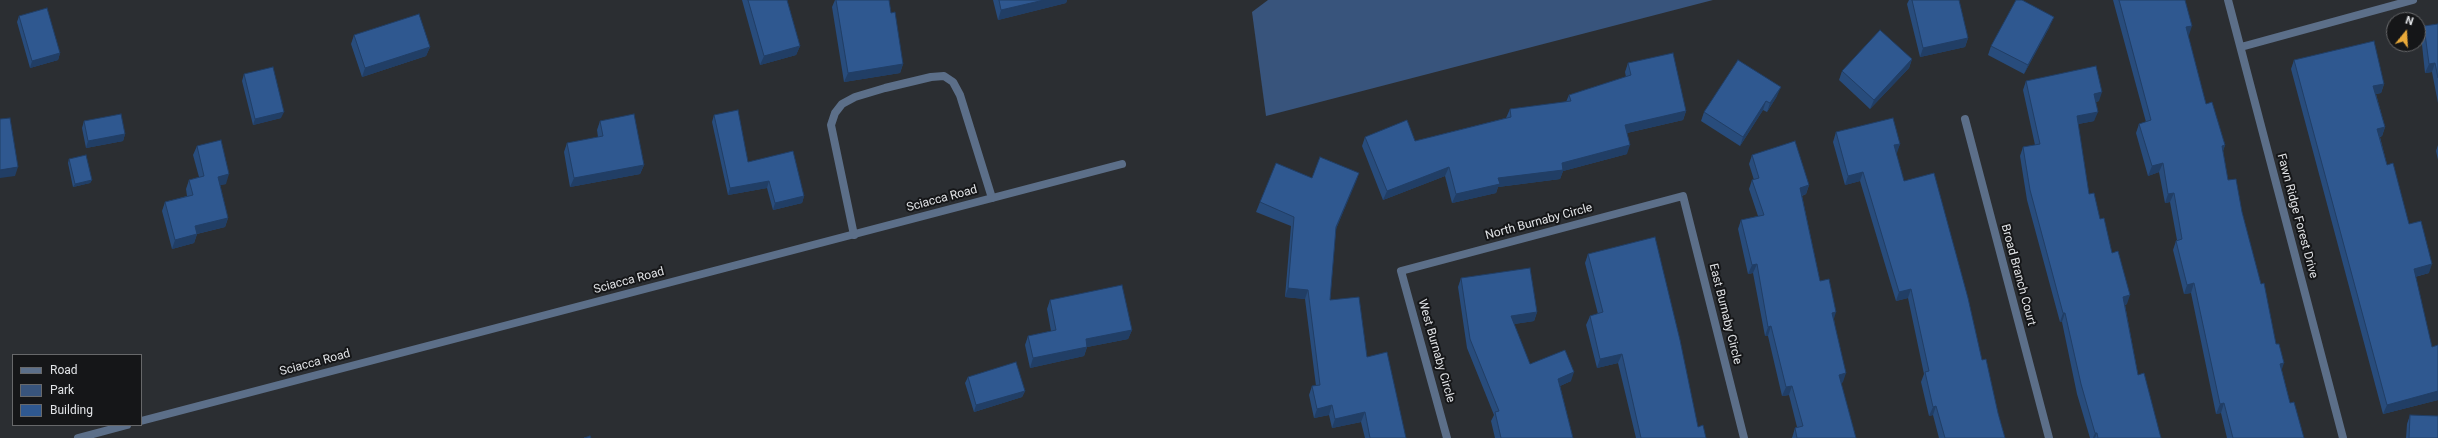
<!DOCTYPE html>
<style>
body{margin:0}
#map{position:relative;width:2438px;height:438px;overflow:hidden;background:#2b2e32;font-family:Roboto,sans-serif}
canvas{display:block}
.legend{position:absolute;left:12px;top:354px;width:130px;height:72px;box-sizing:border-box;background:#151618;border:1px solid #67686a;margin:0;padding:5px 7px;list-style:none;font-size:12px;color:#e1e3e6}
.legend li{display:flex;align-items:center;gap:8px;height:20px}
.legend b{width:20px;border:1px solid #67686a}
.north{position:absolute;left:2386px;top:12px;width:40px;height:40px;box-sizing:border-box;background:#151618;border:1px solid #67686a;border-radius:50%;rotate:18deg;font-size:11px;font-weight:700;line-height:16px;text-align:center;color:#e1e3e6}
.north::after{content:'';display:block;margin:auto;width:14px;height:18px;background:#eaaa39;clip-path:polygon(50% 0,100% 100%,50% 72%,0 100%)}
</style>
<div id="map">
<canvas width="2438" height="438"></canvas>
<ul class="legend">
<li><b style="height:5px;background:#5c6f89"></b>Road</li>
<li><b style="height:11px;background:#38547c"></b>Park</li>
<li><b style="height:11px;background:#2f5890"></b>Building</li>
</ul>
<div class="north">N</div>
</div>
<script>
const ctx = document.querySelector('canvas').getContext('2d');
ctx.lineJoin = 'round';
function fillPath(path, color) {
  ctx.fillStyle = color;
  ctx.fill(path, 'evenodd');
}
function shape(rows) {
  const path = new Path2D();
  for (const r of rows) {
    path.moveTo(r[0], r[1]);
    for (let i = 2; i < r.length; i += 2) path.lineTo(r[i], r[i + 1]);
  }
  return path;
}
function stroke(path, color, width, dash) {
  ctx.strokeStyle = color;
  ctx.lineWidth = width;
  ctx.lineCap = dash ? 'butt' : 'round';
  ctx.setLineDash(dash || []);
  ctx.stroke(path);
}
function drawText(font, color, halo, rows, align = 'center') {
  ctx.font = font + ' Roboto,sans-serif';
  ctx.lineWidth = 4;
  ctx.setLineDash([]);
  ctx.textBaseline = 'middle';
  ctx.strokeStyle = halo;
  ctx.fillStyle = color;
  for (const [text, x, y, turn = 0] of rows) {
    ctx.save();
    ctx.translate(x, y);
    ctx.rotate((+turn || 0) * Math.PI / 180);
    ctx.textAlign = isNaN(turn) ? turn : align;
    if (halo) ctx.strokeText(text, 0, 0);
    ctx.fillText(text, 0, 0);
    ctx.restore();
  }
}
fillPath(shape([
 [1268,0,1713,0,1266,116,1252,12]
]), '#38547c');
stroke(shape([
 [854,235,831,125,835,113,842,104,855,97,885,88,931,77,944,76,953,82,960,95,992,198]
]), '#5c6f89', 8);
stroke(shape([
 [2228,0,2343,438],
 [2241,47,2413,0],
 [1965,119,2049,438],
 [141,421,1122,164],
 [78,438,127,425],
 [1447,438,1401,271,1683,196,1744,438]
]), '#5c6f89', 8);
fillPath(shape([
 [742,0,787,0,800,46,796,55,760,65],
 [835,0,889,0,891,13,903,64,900,73,844,82,832,7],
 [993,0,1067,0,1066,3,998,20],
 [1909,0,1959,0,1968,38,1965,47,1920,57,1907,4],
 [2113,0,2185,0,2188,35,2206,104,2225,145,2223,151,2228,180,2242,212,2290,403,2304,438,2227,438,2221,413,2216,414,2191,293,2184,294,2173,250,2176,241,2177,240,2170,202,2165,203,2159,172,2148,176,2136,133,2139,124,2146,122],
 [19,16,60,53,58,60,30,68,17,22],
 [2438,24,2438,103,2432,72,2425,73,2421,35,2424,26],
 [2050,26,2024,74,1988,55,1991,46],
 [354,35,430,47,426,56,362,77,351,44],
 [1912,59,1909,68,1870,109,1839,80,1842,71],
 [2294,60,2384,84,2381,93,2376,94,2385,127,2382,136,2380,137,2387,165,2409,224,2429,273,2415,277,2432,347,2438,345,2438,400,2383,414,2291,69],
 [1628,63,1686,111,1683,120,1627,133,1627,154,1563,171,1560,179,1498,187,1496,193,1452,203,1445,176,1383,200,1362,146,1365,137,1415,141,1506,118,1510,109,1566,102,1569,95,1626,77,1625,72],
 [244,74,281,118,253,125,242,81],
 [2026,81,2099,101,2096,102,2094,121,2078,124,2089,194,2100,219,2112,253,2127,304,2125,305,2138,375,2161,438,2090,438,2077,394,2062,322,2060,322,2027,200,2020,156,2023,147,2035,145,2023,90],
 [1777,96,1767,112,1763,110,1740,146,1701,121,1704,112],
 [714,115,748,162,804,196,802,203,773,210,767,188,728,195,712,122],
 [84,121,125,134,123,141,86,148,82,128],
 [600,121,644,165,640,174,570,187,564,152,567,143,598,137,597,130],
 [1836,132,1900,144,1896,153,1904,181,1982,360,2005,438,1939,438,1933,415,1929,416,1921,382,1924,374,1908,298,1896,301,1860,181,1845,185,1833,142],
 [2438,145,2438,160,2436,151],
 [197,146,226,184,220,185,228,218,225,227,197,234,194,243,172,249,162,211,165,202,187,196,186,189,189,180,199,177,193,155],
 [1752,155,1809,185,1806,194,1802,196,1820,281,1834,319,1843,382,1841,383,1856,438,1792,438,1795,428,1797,427,1789,395,1782,396,1768,336,1765,336,1753,273,1748,274,1738,229,1741,220,1758,216,1749,189,1752,180,1754,180,1749,164],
 [69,159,92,180,90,183,73,187,68,163],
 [1359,173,1336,229,1330,300,1367,357,1406,438,1365,438,1361,422,1332,428,1329,415,1314,418,1309,395,1312,386,1316,386,1305,299,1285,297,1291,226,1256,212,1260,202,1312,178],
 [1588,254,1698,427,1706,438,1636,438,1618,363,1597,368,1586,325,1590,316,1598,314,1585,263],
 [1461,278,1537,312,1534,321,1514,324,1530,364,1571,381,1560,386,1573,438,1495,438,1491,421,1494,415,1467,348,1458,287],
 [1050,300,1132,330,1128,339,1087,347,1084,356,1030,368,1025,345,1028,336,1051,331,1047,309],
 [968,377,1025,391,1022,397,974,412,965,383],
 [2410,415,2438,438,2406,438,2407,424]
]), '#284c7c');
fillPath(shape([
 [1044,0,1067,0,1066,3,998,20,1001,10],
 [2054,17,2050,26,2024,74,2028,65],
 [2192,26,2189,35,2183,36,2186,27],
 [1968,38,1965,47,1920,57,1923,48],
 [800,46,796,55,760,65,764,56],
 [430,47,426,56,362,77,365,68],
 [60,53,58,60,30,68,32,61],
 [1912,59,1909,68,1870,109,1874,100],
 [2435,63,2432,72,2425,73,2429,64],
 [903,64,900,73,844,82,848,73],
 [2384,84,2381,93,2370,95,2373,86],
 [1781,87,1777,96,1767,112,1770,103],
 [2102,92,2099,101,2090,103,2094,94],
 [1766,101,1763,110,1740,146,1743,137],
 [1686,111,1683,120,1622,134,1625,125],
 [284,112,281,118,253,125,255,119],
 [2098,112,2094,121,2073,125,2077,116],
 [2385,127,2382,136,2374,138,2377,129],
 [125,134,123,141,86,148,88,141],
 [1900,144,1897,153,1891,155,1894,145],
 [1630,145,1627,154,1563,171,1560,179,1498,187,1496,193,1452,203,1456,194,1498,178,1562,163],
 [2225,145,2222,154,2222,146],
 [2163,163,2159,172,2148,176,2152,166],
 [644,165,640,174,570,187,574,178],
 [18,167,15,176,0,178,0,170],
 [1449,167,1445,176,1383,200,1387,191],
 [1863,172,1860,181,1845,185,1848,176],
 [1359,173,1356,182,1333,236,1336,227],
 [229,174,226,184,215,186,218,177],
 [92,180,90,183,73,187,75,184],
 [769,181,767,188,728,195,730,188],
 [1809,185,1806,194,1797,197,1800,188],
 [2174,193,2170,202,2165,203,2168,194],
 [804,196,802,203,773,210,775,203],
 [228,218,225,227,192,235,195,226],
 [197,234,194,243,172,249,175,240],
 [1757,264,1753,273,1748,274,1752,265],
 [2432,264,2429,273,2410,278,2414,269],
 [2194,283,2191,293,2184,294,2187,285],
 [1288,288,1308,290,1305,299,1285,297],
 [1911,289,1908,298,1896,301,1899,292],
 [2130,295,2127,304,2120,306,2123,297],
 [1537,312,1534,321,1508,325,1511,316],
 [1836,312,1833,322,1832,313],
 [2063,313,2065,313,2062,322,2060,322],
 [1771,326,1768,336,1765,336,1768,327],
 [1132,330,1128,339,1082,348,1086,339],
 [1087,347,1084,356,1030,368,1033,358],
 [1622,354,1618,363,1597,368,1600,359],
 [2284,363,2281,372,2280,364],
 [1574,372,1571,381,1555,388,1558,379],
 [1846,373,1843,382,1835,384,1839,375],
 [1792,386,1789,395,1782,396,1786,387],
 [1025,391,1022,397,974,412,976,405],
 [2438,391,2438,400,2383,414,2387,405],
 [2224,403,2221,413,2216,414,2220,404],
 [1332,405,1329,415,1314,418,1317,409],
 [1936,406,1933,415,1929,416,1933,407],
 [1365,412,1361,422,1332,428,1335,419],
 [2095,433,2097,433,2095,438,2093,438]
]), '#213e65');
const building = shape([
 [748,0,787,0,800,46,764,56,748,0],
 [836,0,889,0,891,13,895,12,903,64,848,73,836,0],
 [999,0,1044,0,1001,10,999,0],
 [1912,0,1959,0,1968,38,1923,48,1912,0],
 [2016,0,2022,0,2054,17,2028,65,1991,46,2016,0],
 [2119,0,2185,0,2192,26,2186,27,2206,104,2212,102,2225,145,2222,146,2228,180,2236,179,2242,212,2261,284,2264,283,2276,344,2279,344,2284,363,2280,364,2290,403,2294,402,2304,438,2233,438,2224,403,2220,404,2194,283,2187,285,2176,241,2182,239,2174,193,2168,194,2163,163,2152,166,2139,124,2151,120,2119,0],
 [47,8,60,53,32,61,19,16,47,8],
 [419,14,430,47,365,68,354,35,419,14],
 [2438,24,2438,78,2435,63,2429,64,2424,26,2438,24],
 [1880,30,1912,59,1874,100,1842,71,1880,30],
 [2374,41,2384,84,2373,86,2385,127,2377,129,2387,165,2393,163,2409,224,2421,221,2432,264,2414,269,2432,347,2438,345,2438,391,2387,405,2294,60,2374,41],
 [1673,53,1686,111,1625,125,1630,145,1562,163,1563,170,1498,178,1500,184,1456,194,1449,167,1387,191,1365,137,1407,120,1415,141,1511,117,1510,109,1571,101,1569,95,1631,75,1628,63,1673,53],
 [1738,60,1781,87,1770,103,1766,101,1743,137,1704,112,1738,60],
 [2096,66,2102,92,2094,94,2098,112,2077,116,2089,194,2094,193,2100,219,2104,218,2112,253,2118,251,2130,295,2123,297,2138,375,2144,373,2161,438,2098,438,2097,433,2095,433,2081,384,2065,313,2063,313,2030,190,2023,147,2040,144,2026,81,2096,66],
 [273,67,284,112,255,119,244,74,273,67],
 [738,110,748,162,793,151,804,196,775,203,769,181,730,188,714,115,738,110],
 [121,114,125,134,88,141,84,121,121,114],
 [634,114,644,165,574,178,567,143,603,136,600,121,634,114],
 [10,118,18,167,0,170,0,119,10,118],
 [1893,118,1900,144,1894,145,1904,181,1934,173,1968,298,1982,360,1986,359,1998,413,2005,438,1945,438,1936,406,1933,407,1925,372,1929,371,1911,289,1899,292,1863,172,1848,176,1836,132,1893,118],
 [221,140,229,174,218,177,228,218,195,226,197,234,175,240,165,202,193,195,189,180,204,176,197,146,221,140],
 [1795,141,1809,185,1800,188,1820,281,1829,279,1836,312,1832,313,1846,373,1839,375,1856,438,1797,438,1795,428,1803,426,1792,386,1786,387,1771,326,1768,327,1757,264,1752,265,1741,220,1764,215,1752,180,1759,178,1752,155,1795,141],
 [86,155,92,180,75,184,69,159,86,155],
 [1320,157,1359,173,1336,227,1330,300,1359,297,1367,357,1387,352,1406,438,1370,438,1365,412,1335,419,1332,405,1317,409,1312,386,1320,385,1308,290,1288,288,1294,217,1260,202,1276,163,1312,178,1320,157],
 [1655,237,1680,340,1698,427,1703,425,1706,438,1641,438,1622,354,1600,359,1590,316,1603,312,1588,254,1655,237],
 [1530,268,1537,312,1511,316,1530,364,1565,350,1574,372,1558,379,1573,438,1501,438,1495,412,1499,411,1470,339,1461,278,1530,268],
 [1122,285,1132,330,1086,339,1087,347,1033,358,1028,336,1056,330,1050,300,1122,285],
 [1016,362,1025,391,976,405,968,377,1016,362],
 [2410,415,2438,416,2438,438,2409,438,2410,415],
 [590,436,591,438,584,438,590,436]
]);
fillPath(building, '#2f5890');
stroke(building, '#213e65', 1);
drawText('12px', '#e1e3e6', '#151618', [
 ["Sciacca Road",942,199,-15],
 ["Fawn Ridge Forest Drive",2297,216,75],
 ["North Burnaby Circle",1539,222,-15],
 ["Broad Branch Court",2018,275,75],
 ["Sciacca Road",629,281,-15],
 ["East Burnaby Circle",1725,314,76],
 ["West Burnaby Circle",1436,351,74],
 ["Sciacca Road",315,363,-15]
]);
</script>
